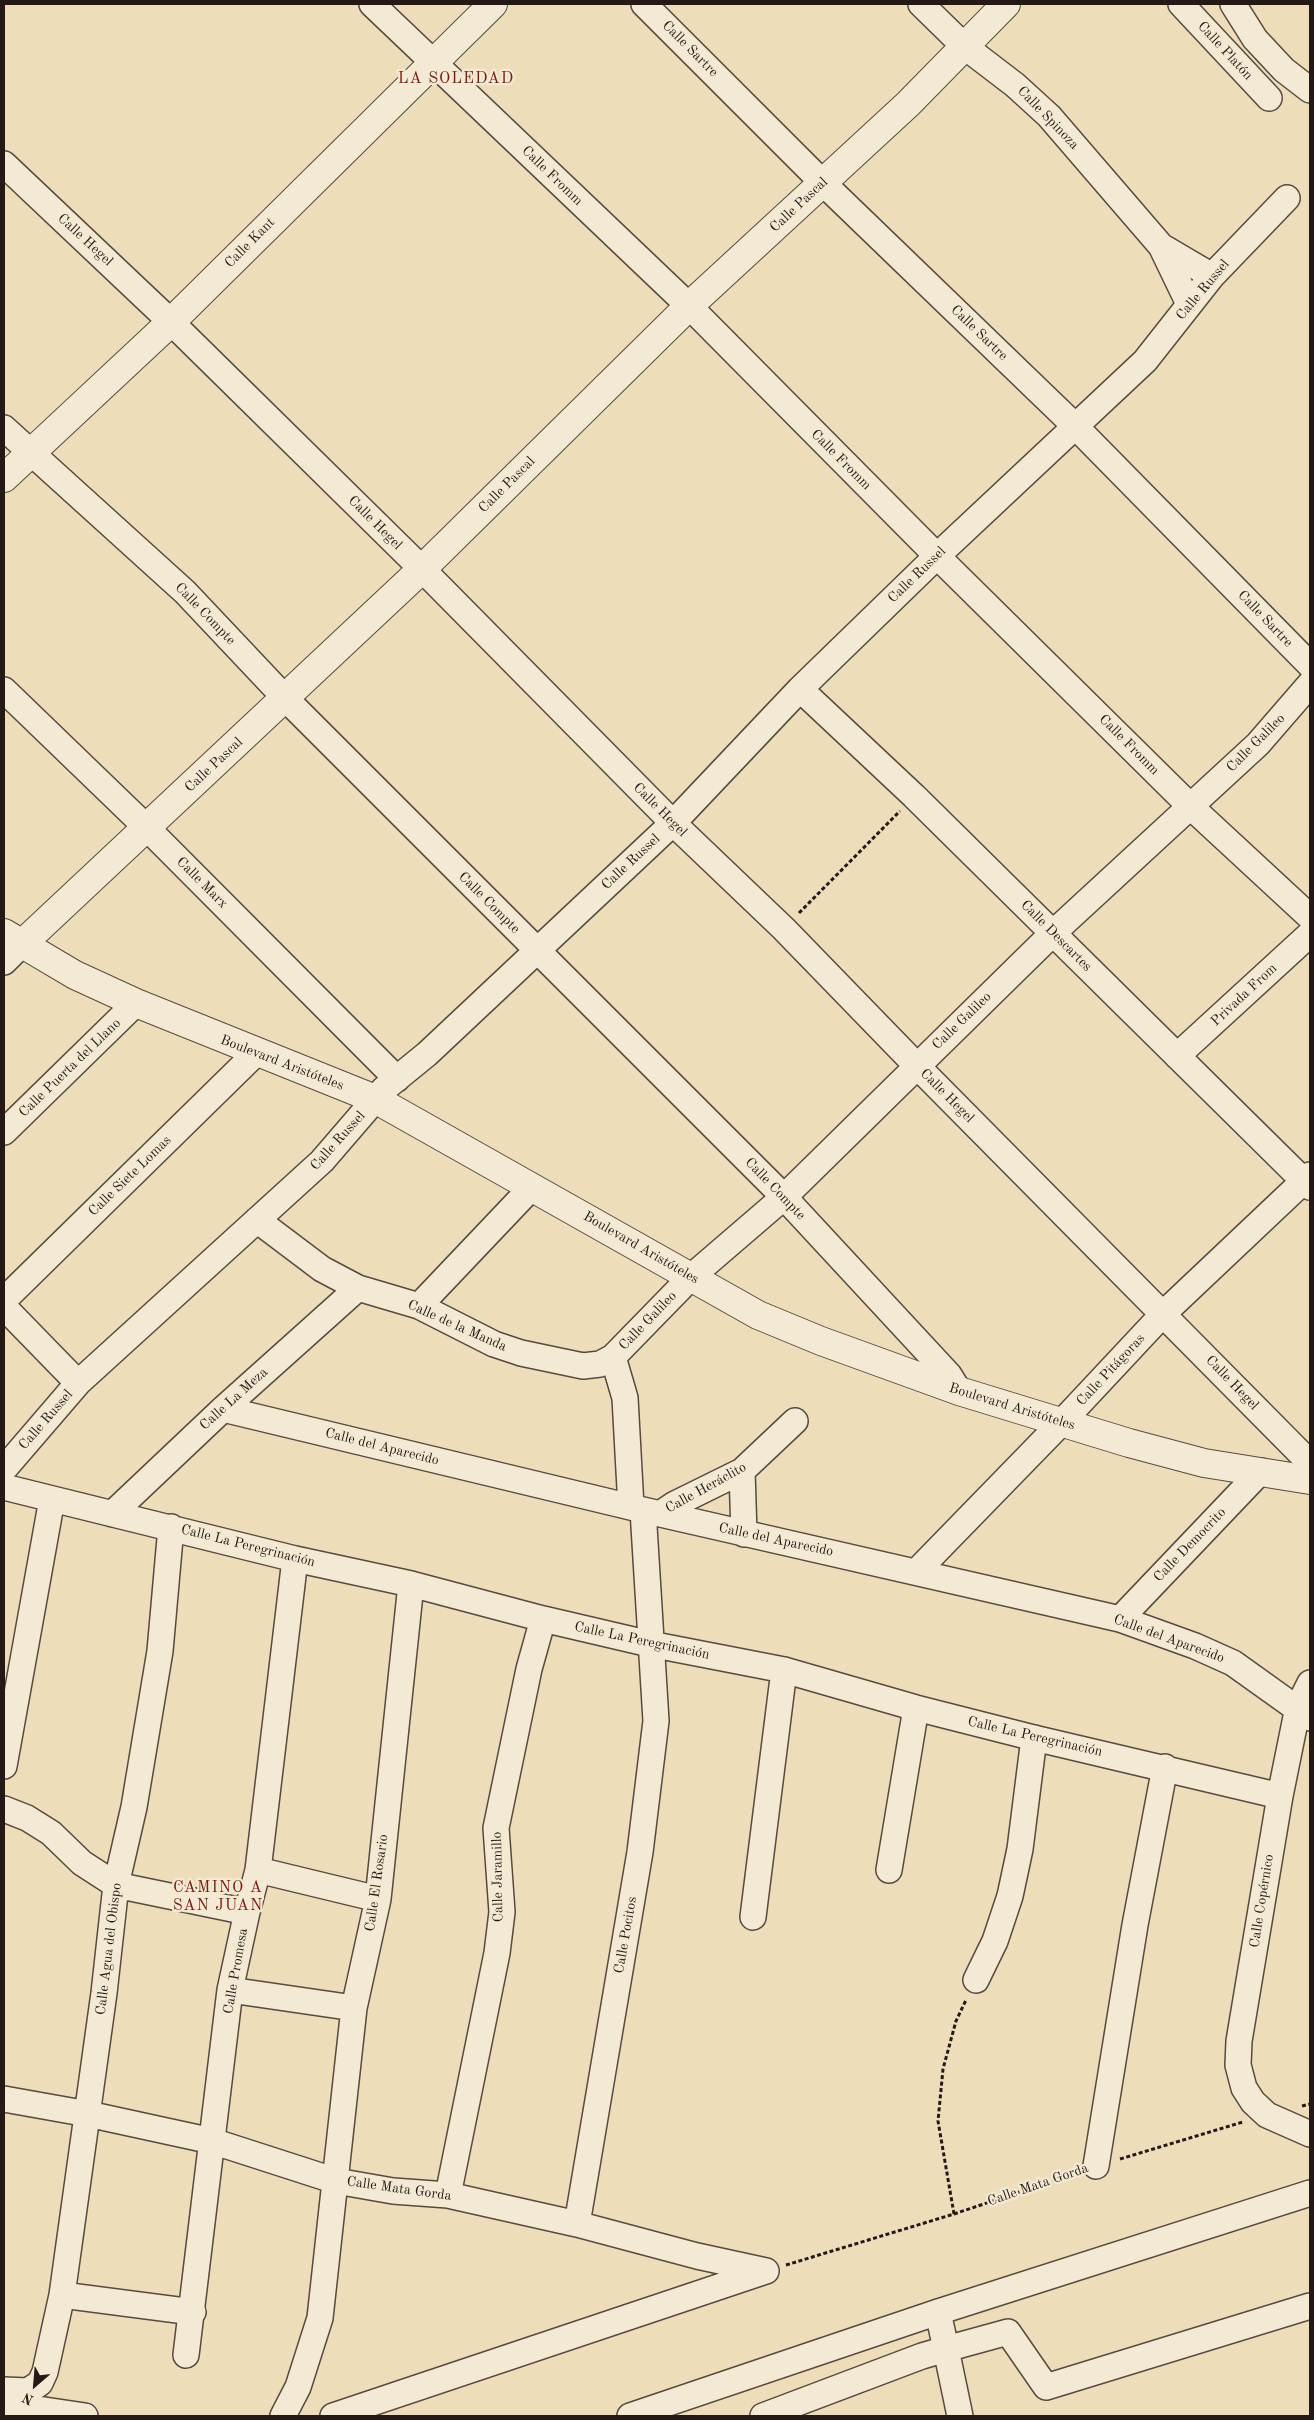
<!DOCTYPE html>
<meta charset="utf-8">
<style>
body{margin:0}
#map{position:relative;width:1314px;height:2420px;overflow:hidden;background:#edb;font-family:"Old Standard TT",serif}
canvas{display:block}
.frame{position:absolute;inset:0;border:5px solid #251915;pointer-events:none}
.north{position:absolute;left:10px;top:2360px;width:50px;height:50px;-webkit-text-stroke:4px #f4e9d3;paint-order:stroke;rotate:207deg;font-size:14px;font-weight:700;line-height:20px;text-align:center;color:#251915}
.north::after{content:'';display:block;margin:auto;width:18px;height:22px;background:#251915;clip-path:polygon(50% 0,100% 100%,50% 72%,0 100%)}
</style>
<div id="map">
<canvas width="1314" height="2420"></canvas>
<div class="frame"></div>
<div class="north">N</div>
</div>
<script>
const ctx = document.querySelector('canvas').getContext('2d');
ctx.lineJoin = 'round';
function shape(rows) {
  const path = new Path2D();
  for (const r of rows) {
    path.moveTo(r[0], r[1]);
    for (let i = 2; i < r.length; i += 2) path.lineTo(r[i], r[i + 1]);
  }
  return path;
}
function stroke(path, color, width, dash) {
  ctx.strokeStyle = color;
  ctx.lineWidth = width;
  ctx.lineCap = dash ? 'butt' : 'round';
  ctx.setLineDash(dash || []);
  ctx.stroke(path);
}
function drawText(font, color, halo, rows, align = 'center') {
  ctx.font = font + ' "Old Standard TT",serif';
  ctx.lineWidth = 4.5;
  ctx.setLineDash([]);
  ctx.textBaseline = 'middle';
  ctx.strokeStyle = halo;
  ctx.fillStyle = color;
  for (const [text, x, y, turn = 0] of rows) {
    ctx.save();
    ctx.translate(x, y);
    ctx.rotate((+turn || 0) * Math.PI / 180);
    ctx.textAlign = isNaN(turn) ? turn : align;
    if (halo) ctx.strokeText(text, 0, 0);
    ctx.fillText(text, 0, 0);
    ctx.restore();
  }
}
const minor = shape([
 [372,4,689,306,937,556,1190,806,1310,917],
 [644,4,823,183,1076,427,1310,665],
 [921,4,964,46,1015,85,1049,116,1161,246,1189,304],
 [1181,4,1269,98],
 [1233,4,1255,39,1284,70,1310,90],
 [4,164,171,322,422,569,673,823,784,929,916,1065,1310,1463],
 [1161,246,1212,276],
 [4,428,185,592,286,699,784,1197,949,1375,959,1391],
 [800,689,914,796,1310,1187],
 [4,690,146,827,397,1079],
 [4,962,21,945],
 [1177,1056,1310,934],
 [4,1132,136,1003],
 [257,1220,322,1269,358,1288,419,1306,494,1344,521,1353,583,1366,600,1364,613,1357,691,1277,784,1197,1053,933,1258,744,1310,684],
 [4,1300,256,1053],
 [419,1306,532,1187],
 [4,1307,78,1383],
 [613,1357,625,1398,631,1507],
 [223,1409,643,1510,1120,1619,1195,1646,1233,1663,1310,1718],
 [4,1469,78,1383,322,1161,384,1089,427,1054,673,823,800,689,937,556,1145,361,1212,276,1287,198],
 [742,1471,744,1534],
 [4,1487,295,1559,411,1584,543,1619,650,1644,784,1670,916,1708,1034,1738,1280,1796],
 [112,1514,223,1409,358,1288],
 [660,1514,675,1504,742,1471,795,1421],
 [917,1571,1062,1422,1164,1313,1310,1175],
 [1120,1619,1261,1471],
 [1310,1683,1298,1707,1280,1796,1239,2041,1238,2065,1244,2088,1253,2102,1267,2115,1310,2134],
 [4,1766,52,1499],
 [4,1809,27,1818,51,1833,82,1863,116,1885,247,1912],
 [258,1870,378,1899],
 [889,1870,916,1708],
 [753,1917,784,1670],
 [976,1980,995,1941,1010,1896,1020,1849,1034,1738],
 [230,1990,354,2008],
 [4,2099,88,2114,212,2141,336,2181,393,2191,448,2195,577,2224,697,2256,766,2271],
 [1096,2166,1135,1925,1165,1767],
 [448,2195,497,1953,502,1912,496,1828,529,1669,543,1619],
 [577,2224,640,1852,656,1721,643,1510],
 [62,2295,193,2312],
 [938,2312,946,2349,1008,2332,1046,2387,1310,2306],
 [186,2355,230,1990,247,1912,258,1870,295,1559],
 [4,2390,28,2391,40,2383,45,2372,62,2295,104,1993,116,1885,134,1807,160,1651,171,1527],
 [4,2404,85,2416],
 [283,2416,298,2387,320,2318,354,2008,378,1899,411,1584],
 [333,2416,766,2271],
 [630,2416,938,2312,1310,2193],
 [763,2416,922,2356,946,2349,960,2416]
]);
const tertiary = shape([
 [4,478,171,322,493,4],
 [4,933,75,975,136,1003,375,1099,758,1315,821,1341,959,1391,1129,1443,1204,1463,1310,1480],
 [21,945,422,569,689,306,908,104,1006,4]
]);
stroke(minor, '#574a3e', 28);
stroke(tertiary, '#574a3e', 30);
stroke(shape([
 [799,913,900,811],
 [1302,2106,1310,2104],
 [1120,2159,1243,2122],
 [954,2214,938,2121,943,2069,956,2021,966,2000],
 [786,2265,954,2214,1076,2173]
]), '#251915', 3, [4, 2.5]);
stroke(minor, '#f4e9d3', 25);
stroke(tertiary, '#f4e9d3', 28);
drawText('14px', '#251915', '#f4e9d3', [
 ["Calle Sartre",690,49,45],
 ["Calle Platón",1225,51,47],
 ["Calle Spinoza",1048,118,46],
 ["Calle Fromm",552,176,44],
 ["Calle Pascal",799,205,-43],
 ["Calle Hegel",85,240,43],
 ["Calle Kant",250,243,-45],
 ["Calle Russel",1203,290,-50],
 ["Calle Sartre",979,333,44],
 ["Calle Fromm",841,460,45],
 ["Calle Pascal",507,485,-45],
 ["Calle Hegel",375,523,45],
 ["Calle Russel",917,575,-44],
 ["Calle Compte",205,614,46],
 ["Calle Sartre",1265,619,46],
 ["Calle Galileo",1256,743,-45],
 ["Calle Fromm",1129,745,45],
 ["Calle Pascal",214,765,-43],
 ["Calle Hegel",660,810,45],
 ["Calle Russel",631,862,-43],
 ["Calle Marx",202,883,45],
 ["Calle Compte",489,903,45],
 ["Calle Descartes",1056,936,45],
 ["Privada From",1244,995,-43],
 ["Calle Galileo",962,1021,-44],
 ["Boulevard Aristóteles",282,1063,21],
 ["Calle Puerta del Llano",70,1068,-44],
 ["Calle Hegel",947,1096,45],
 ["Calle Russel",338,1141,-48],
 ["Calle Siete Lomas",130,1176,-44],
 ["Calle Compte",775,1189,46],
 ["Boulevard Aristóteles",641,1248,30],
 ["Calle Galileo",648,1321,-46],
 ["Calle de la Manda",457,1326,24],
 ["Calle Pitágoras",1111,1370,-47],
 ["Calle Hegel",1232,1383,46],
 ["Calle La Meza",234,1399,-42],
 ["Boulevard Aristóteles",1012,1407,17],
 ["Calle Russel",46,1420,-49],
 ["Calle del Aparecido",382,1447,14],
 ["Calle Heráclito",706,1488,-29],
 ["Calle del Aparecido",776,1540,12],
 ["Calle Democrito",1190,1545,-46],
 ["Calle La Peregrinación",248,1546,14],
 ["Calle del Aparecido",1169,1639,20],
 ["Calle La Peregrinación",642,1641,12],
 ["Calle La Peregrinación",1035,1737,13],
 ["Calle Jaramillo",498,1877,-91],
 ["Calle El Rosario",377,1883,-82],
 ["Calle Copérnico",1262,1901,-81],
 ["Calle Pocitos",626,1935,-80],
 ["Calle Agua del Obispo",109,1949,-83],
 ["Calle Promesa",236,1971,-80],
 ["Calle Mata Gorda",1038,2185,-19],
 ["Calle Mata Gorda",399,2189,8]
]);
ctx.letterSpacing = '1px';
drawText('16px', '#7a1f14', '#f4e9d3', [
 ["LA SOLEDAD",456,79],
 ["CAMINO A",218,1888],
 ["SAN JUAN",218,1906]
]);
ctx.letterSpacing = '0px';
</script>
